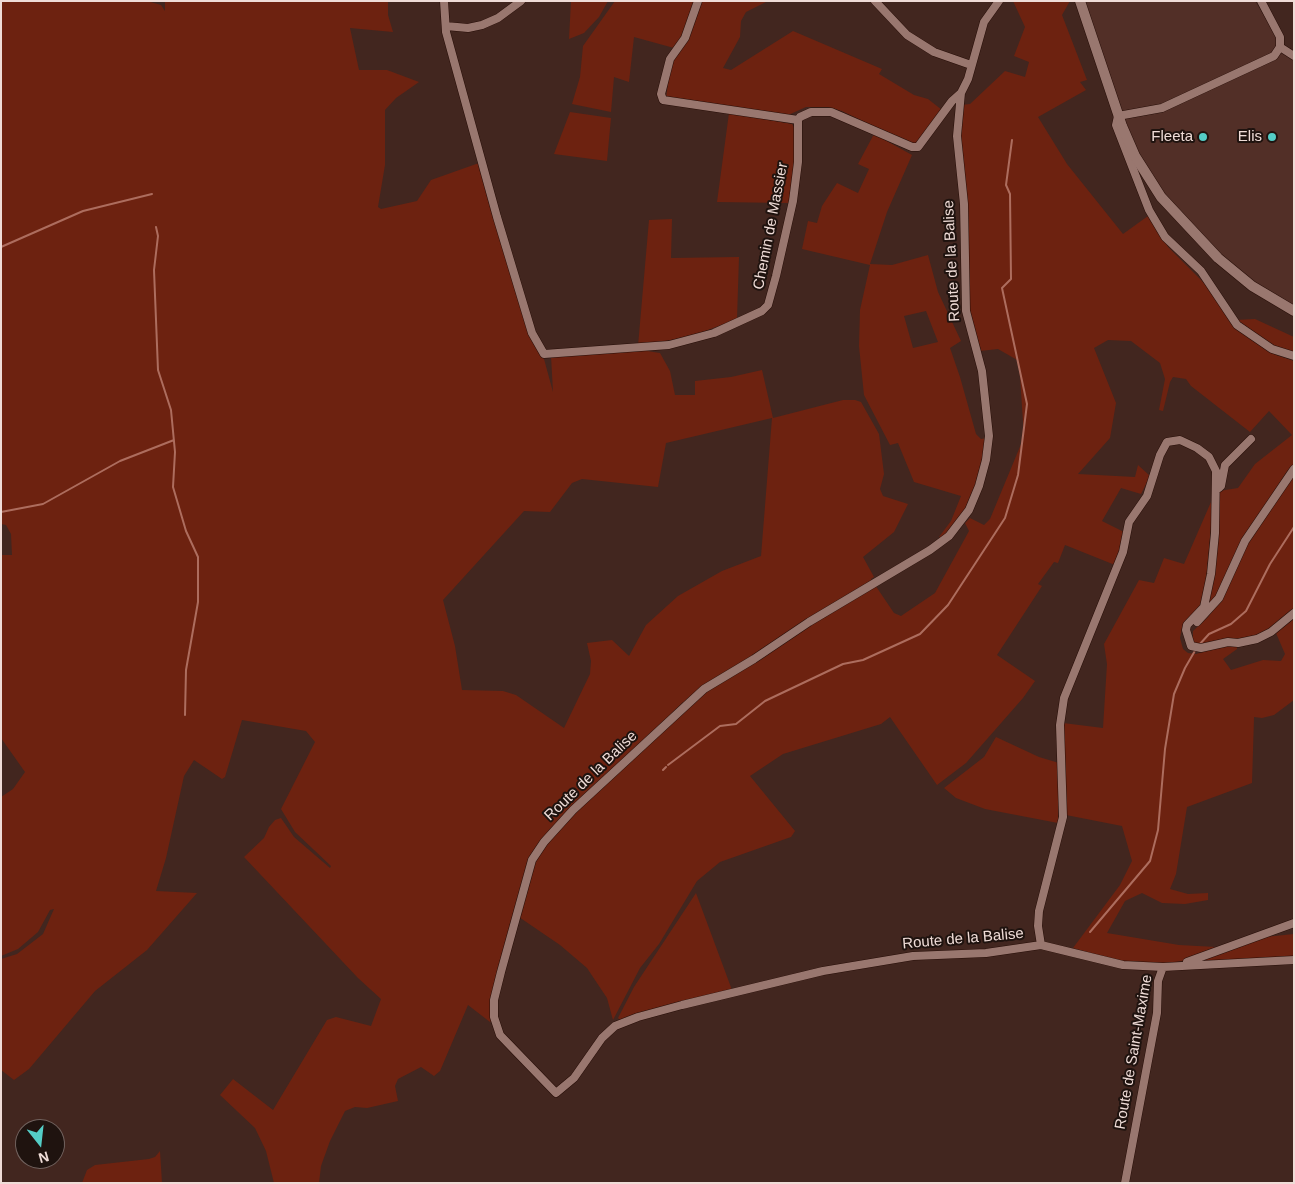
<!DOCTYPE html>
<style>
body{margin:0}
#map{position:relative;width:1295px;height:1184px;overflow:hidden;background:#42261f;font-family:Arial,sans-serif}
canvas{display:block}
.frame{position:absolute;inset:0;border:2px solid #efdcd7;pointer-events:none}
.north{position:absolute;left:15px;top:1119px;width:50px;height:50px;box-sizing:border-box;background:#1f130f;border:1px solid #72635f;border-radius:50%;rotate:164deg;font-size:14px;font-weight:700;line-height:20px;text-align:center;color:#efdcd7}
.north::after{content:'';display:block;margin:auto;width:18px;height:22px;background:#54cdc6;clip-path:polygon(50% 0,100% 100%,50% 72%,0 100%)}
</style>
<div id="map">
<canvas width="1295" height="1184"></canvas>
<div class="frame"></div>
<div class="north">N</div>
</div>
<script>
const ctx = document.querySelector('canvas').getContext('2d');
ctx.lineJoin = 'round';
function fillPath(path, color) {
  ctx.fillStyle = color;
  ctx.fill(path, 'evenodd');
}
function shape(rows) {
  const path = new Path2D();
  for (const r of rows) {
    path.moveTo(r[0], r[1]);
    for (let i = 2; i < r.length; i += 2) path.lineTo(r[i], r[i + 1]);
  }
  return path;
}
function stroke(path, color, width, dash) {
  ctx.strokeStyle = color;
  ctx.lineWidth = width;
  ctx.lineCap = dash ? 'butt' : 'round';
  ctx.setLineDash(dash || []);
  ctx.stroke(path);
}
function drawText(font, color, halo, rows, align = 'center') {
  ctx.font = font + ' Arial,sans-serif';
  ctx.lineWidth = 4;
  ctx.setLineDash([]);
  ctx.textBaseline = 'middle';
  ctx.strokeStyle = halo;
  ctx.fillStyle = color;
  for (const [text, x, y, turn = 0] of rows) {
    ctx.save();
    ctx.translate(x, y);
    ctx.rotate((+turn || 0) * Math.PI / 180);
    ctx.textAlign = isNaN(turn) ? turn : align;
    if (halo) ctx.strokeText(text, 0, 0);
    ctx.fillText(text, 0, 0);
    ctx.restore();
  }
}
fillPath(shape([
 [1085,1,1255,1,1291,60,1294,59,1294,306,1259,286,1210,246,1167,197,1146,167,1130,135]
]), '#522f27');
fillPath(shape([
 [1,1,147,1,161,5,165,11,165,1,388,1,388,15,393,32,350,28,359,70,387,70,419,82,396,98,385,110,385,165,378,207,381,209,417,201,431,180,479,163,528,326,534,345,544,359,553,392,551,356,640,350,660,353,670,371,675,395,695,395,695,381,731,377,762,370,773,418,843,400,855,400,861,402,879,434,884,474,880,489,883,496,908,504,894,532,863,557,874,577,871,579,894,613,901,616,935,593,969,531,965,523,970,518,984,525,990,519,1024,437,1019,361,998,349,980,351,970,320,968,207,960,147,961,105,970,104,1005,71,1025,77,1029,62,1014,56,1025,27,1013,1,1070,1,1062,15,1087,80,1080,82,1086,90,1038,117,1067,164,1123,234,1148,216,1168,247,1212,291,1232,325,1276,355,1294,361,1294,466,1287,471,1244,538,1215,599,1209,606,1207,606,1211,588,1219,491,1238,488,1255,464,1292,435,1269,411,1250,432,1191,386,1186,379,1173,377,1170,382,1163,411,1159,410,1165,379,1160,363,1131,341,1108,340,1094,348,1116,403,1110,438,1078,474,1135,477,1138,465,1150,476,1141,494,1121,488,1102,521,1124,532,1115,565,1065,545,1058,563,1054,562,1038,584,1042,586,997,655,1035,681,1023,698,966,763,937,785,890,717,881,724,783,754,750,776,795,831,791,837,720,862,697,881,659,944,640,968,613,1020,607,998,587,968,560,945,516,915,534,863,543,847,601,785,688,708,683,702,633,751,593,786,538,845,528,864,494,990,492,1020,490,1022,468,1005,440,1071,434,1076,421,1067,398,1079,395,1086,398,1101,367,1108,355,1107,345,1111,330,1141,321,1166,319,1183,274,1183,266,1151,255,1128,220,1095,233,1079,273,1110,327,1020,336,1017,371,1026,381,999,358,978,244,857,264,838,269,827,275,820,281,818,294,837,330,868,331,866,295,832,281,809,315,742,306,731,242,720,225,777,222,779,194,760,184,776,166,858,156,891,197,893,147,950,95,991,29,1069,14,1080,1,1070,1,959,17,954,43,934,54,909,50,910,38,932,18,949,1,956,1,797,13,789,25,772,1,738,1,555,12,555,11,534,6,525,1,524],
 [772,418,761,556,722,571,678,596,646,625,629,656,612,640,587,643,591,661,590,674,564,728,516,695,503,691,462,690,455,646,443,600,524,511,550,512,572,483,582,479,658,487,666,443],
 [571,1,608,1,599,17,584,33,569,39],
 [615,1,696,1,684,35,674,48,634,37,629,82,614,77,611,112,572,104,580,77,583,46],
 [701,1,768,1,746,12,741,21,740,37,723,68,731,70,793,31,882,69,879,74,914,95,928,99,942,110,918,143,910,144,842,111,828,107,806,107,786,116,666,98,671,62],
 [570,112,611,118,607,161,554,154],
 [729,113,792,124,795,129,794,181,789,203,717,202],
 [874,134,912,155,887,212,870,264,892,265,928,255,938,292,961,341,950,348,960,377,976,434,981,439,987,438,985,455,970,503,953,530,942,538,939,537,951,521,961,496,914,482,898,443,890,445,864,395,859,346,860,310,870,265,802,249,808,221,817,223,822,206,837,183,858,193,869,169,858,164],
 [926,311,938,342,913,348,904,316],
 [672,219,671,258,739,257,737,319,692,336,638,346,649,220],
 [1255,319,1294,337,1294,354,1267,344,1235,320],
 [1294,473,1294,610,1278,625,1255,637,1201,646,1197,645,1193,641,1193,631,1208,617,1224,595,1244,549],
 [1211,502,1213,504,1204,602,1182,628,1180,638,1183,649,1188,653,1196,654,1223,646,1237,645,1237,649,1223,659,1231,670,1263,660,1281,661,1285,654,1276,633,1294,619,1294,700,1274,715,1262,718,1254,717,1252,783,1187,807,1176,874,1170,889,1188,894,1208,893,1208,900,1185,904,1162,903,1142,893,1125,901,1107,933,1179,945,1216,947,1215,950,1182,961,1168,963,1126,963,1073,948,1120,885,1132,861,1122,826,1066,815,1063,723,1103,728,1107,664,1104,644,1139,580,1154,583,1164,558,1184,564],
 [996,737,1039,757,1059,763,1058,823,985,809,956,798,944,788,984,757],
 [696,893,732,990,620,1020,618,1018,634,987],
 [1294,934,1294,958,1191,963,1265,937],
 [160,1151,162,1183,82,1183,87,1170,95,1165,149,1159,155,1157]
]), '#6d2210');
stroke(shape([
 [156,227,158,236,154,270,158,370,171,410,175,452,173,487,186,531,198,557,198,602,186,670,185,715],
 [1,247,83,211,152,194],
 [1,512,43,504,120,461,174,440],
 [1199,645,1209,634,1231,624,1246,611,1270,564,1294,527],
 [668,765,720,726,736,724,765,701,843,664,863,660,920,634,948,605,1005,518,1018,475,1027,404,1002,288,1011,279,1010,194,1006,185,1012,140],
 [663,770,666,767],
 [1090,932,1150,861,1158,830,1165,749,1174,694,1185,668,1196,649]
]), '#ad6d5e', 2);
const minor = shape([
 [444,1,446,32,497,217,532,333,544,354,669,345,714,333,762,311,768,305,776,276,793,201,798,162,798,120,800,117,811,112,831,112,912,147,918,147,952,101,961,93,968,79,984,22,999,1],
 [698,1,685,38,670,59,661,94,663,100,798,120],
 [875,1,907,35,934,52,971,65],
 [1261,1,1280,37,1280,47,1274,56,1162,108,1118,116,1116,125,1149,210,1165,237,1201,271,1237,325,1272,349,1294,356],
 [446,26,468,28,482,25,498,18,521,1],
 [1280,47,1294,56],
 [961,93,957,136,964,204,966,311,982,371,989,436,986,460,979,486,969,510,949,536,930,550,809,622,754,659,704,689,573,810,544,842,532,860,501,972,494,1000,494,1017,500,1035,556,1093,574,1078,602,1038,615,1026,638,1017,682,1005,823,971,913,956,986,953,1041,945,1123,965,1163,967],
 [1219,488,1221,486,1225,465,1251,439],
 [1197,622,1219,598,1245,541,1294,469],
 [1041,945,1038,926,1039,911,1063,817,1060,725,1064,698,1123,552,1129,522,1147,496,1160,455,1167,442,1180,440,1197,448,1209,457,1216,471,1215,533,1211,574,1204,607,1187,625,1186,630,1191,646,1201,648,1228,642,1238,643,1257,639,1271,632,1294,613],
 [1187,962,1294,923],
 [1125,1183,1157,1013,1158,981,1163,967,1294,960]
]);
const tertiary = shape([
 [1080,1,1122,126,1135,156,1161,197,1218,258,1252,286,1294,311]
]);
stroke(minor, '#270e08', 9);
stroke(tertiary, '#270e08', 11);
stroke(minor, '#99776f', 8);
stroke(tertiary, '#99776f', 10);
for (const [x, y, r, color] of [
 [1203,137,5,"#54cdc6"],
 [1272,137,5,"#54cdc6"]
]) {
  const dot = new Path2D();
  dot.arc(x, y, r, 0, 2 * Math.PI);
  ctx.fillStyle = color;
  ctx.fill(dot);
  stroke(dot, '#1f130f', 2);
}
drawText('15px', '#efdcd7', '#1f130f', [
 ["Fleeta",1193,137],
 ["Elis",1262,137]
], 'right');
drawText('15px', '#efdcd7', '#1f130f', [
 ["Chemin de Massier",771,226,-79],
 ["Route de la Balise",952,261,-93],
 ["Route de la Balise",591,776,-44],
 ["Route de la Balise",963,939,-5],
 ["Route de Saint-Maxime",1134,1052,-80]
]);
</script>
